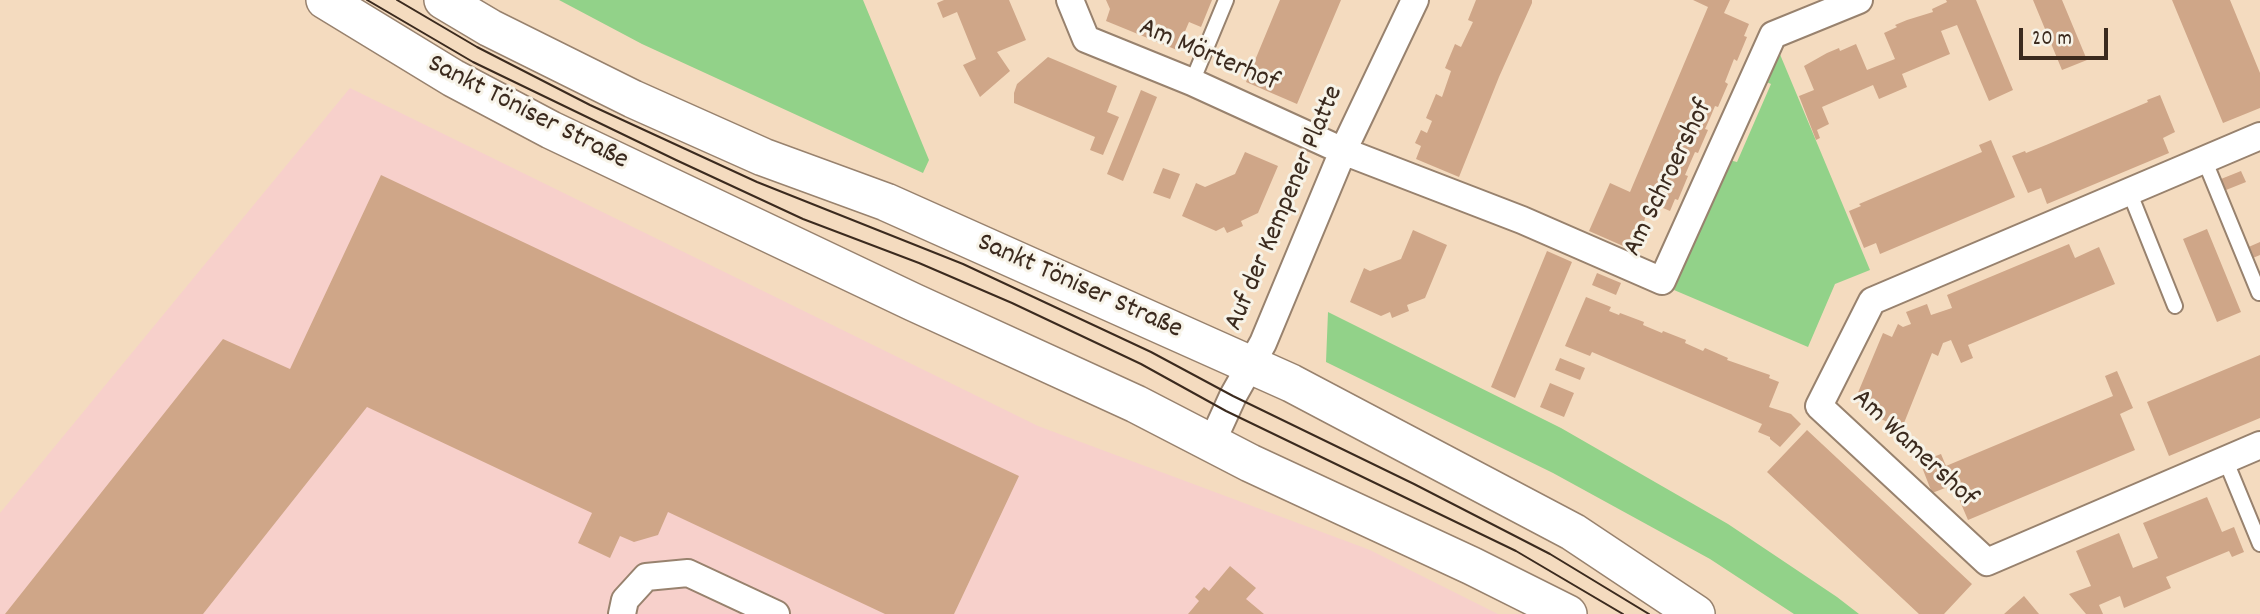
<!DOCTYPE html>
<meta charset="utf-8">
<style>
body{margin:0}
#map{position:relative;width:2260px;height:614px;overflow:hidden;background:#f4dbbf;font-family:Dekko,sans-serif}
canvas{display:block}
.scale{position:absolute;left:2019px;top:28px;width:89px;height:32px;box-sizing:border-box;border:4px solid #3b2a1e;border-top:0;padding-left:9px;font-size:21px;line-height:24px;white-space:nowrap;color:#3b2a1e;-webkit-text-stroke:5px #f7f3e8;paint-order:stroke}
</style>
<div id="map">
<canvas width="2260" height="614"></canvas>
<div class="scale">20 m</div>
</div>
<script>
const ctx = document.querySelector('canvas').getContext('2d');
ctx.lineJoin = 'round';
function fillPath(path, color) {
  ctx.fillStyle = color;
  ctx.fill(path, 'evenodd');
}
function shape(rows) {
  const path = new Path2D();
  for (const r of rows) {
    path.moveTo(r[0], r[1]);
    for (let i = 2; i < r.length; i += 2) path.lineTo(r[i], r[i + 1]);
  }
  return path;
}
function stroke(path, color, width, dash) {
  ctx.strokeStyle = color;
  ctx.lineWidth = width;
  ctx.lineCap = dash ? 'butt' : 'round';
  ctx.setLineDash(dash || []);
  ctx.stroke(path);
}
function drawText(font, color, halo, rows, align = 'center') {
  ctx.font = font + ' Dekko,sans-serif';
  ctx.lineWidth = 6;
  ctx.setLineDash([]);
  ctx.textBaseline = 'middle';
  ctx.strokeStyle = halo;
  ctx.fillStyle = color;
  for (const [text, x, y, turn = 0] of rows) {
    ctx.save();
    ctx.translate(x, y);
    ctx.rotate((+turn || 0) * Math.PI / 180);
    ctx.textAlign = isNaN(turn) ? turn : align;
    if (halo) ctx.strokeText(text, 0, 0);
    ctx.fillText(text, 0, 0);
    ctx.restore();
  }
}
fillPath(shape([
 [350,88,1038,426,1370,550,1498,614,0,614,0,513]
]), '#f7d0cb');
fillPath(shape([
 [559,0,863,0,929,160,923,173,642,44],
 [1779,52,1870,270,1835,284,1808,347,1674,290,1729,160,1737,162,1771,84,1762,80],
 [1328,312,1561,428,1728,524,1837,597,1859,614,1794,614,1710,559,1553,473,1326,362]
]), '#92d289');
fillPath(shape([
 [944,0,1009,0,1026,40,997,52,1010,71,980,97,963,65,976,59,957,12,943,18,937,3],
 [1106,0,1212,0,1201,27,1189,22,1177,50,1106,21,1110,9],
 [1280,0,1341,0,1297,104,1246,82],
 [1476,0,1532,0,1532,3,1499,77,1459,177,1416,159,1421,146,1415,143,1421,130,1427,133,1432,121,1426,118,1436,94,1442,97,1451,71,1445,68,1455,44,1461,47,1473,22,1468,20],
 [1693,0,1730,0,1724,13,1749,24,1744,36,1747,37,1737,61,1734,59,1725,82,1728,84,1718,107,1715,106,1710,118,1705,129,1708,130,1698,153,1695,152,1685,175,1688,176,1678,200,1675,199,1670,211,1649,202,1643,226,1638,238,1635,237,1630,249,1589,231,1610,183,1630,192,1708,7],
 [1946,0,1976,0,2013,90,1989,101,1957,25,1941,31,1950,54,1902,74,1907,87,1879,99,1873,85,1822,107,1829,124,1817,130,1820,138,1816,140,1799,96,1814,90,1804,66,1827,53,1839,48,1840,51,1856,44,1867,70,1895,59,1884,33,1897,27,1895,25,1907,20,1933,12,1932,9,1947,2],
 [2033,0,2062,0,2087,60,2062,70],
 [2172,0,2230,0,2260,73,2260,108,2223,123],
 [1048,57,1117,86,1107,112,1119,117,1103,155,1090,150,1095,137,1014,103,1014,93,1017,84],
 [1141,90,1157,97,1123,181,1107,174],
 [2160,95,2175,132,2163,138,2169,153,2047,204,2041,188,2028,193,2012,156,2025,151,2026,153,2046,145,2148,102,2147,100],
 [1991,140,2015,197,1880,254,1876,243,1864,248,1849,211,1861,206,1859,204,1982,152,1979,145],
 [1245,152,1278,166,1258,213,1241,221,1243,226,1227,233,1224,227,1216,231,1182,216,1196,183,1205,187,1235,174],
 [1163,168,1180,174,1170,199,1153,193],
 [2241,171,2246,182,2221,192,2216,181],
 [381,175,1019,476,954,614,885,614,668,512,658,535,634,542,620,536,610,558,578,543,592,513,367,407,203,614,5,614,223,339,290,369],
 [2207,229,2241,312,2217,322,2183,239],
 [1413,230,1447,245,1425,298,1407,305,1409,311,1392,318,1390,312,1381,316,1350,302,1364,268,1370,271,1401,259],
 [2260,242,2260,255,2248,260,2244,249],
 [2069,244,2075,258,2099,247,2115,284,1968,345,1973,358,1961,363,1951,340,1943,343,1938,356,1932,353,1902,428,1864,412,1870,400,1857,395,1883,333,1892,337,1898,324,1903,327,1911,324,1906,312,1927,304,1931,315,1952,308,1947,295],
 [1547,251,1572,262,1515,398,1491,387],
 [1597,273,1621,283,1616,295,1592,285],
 [1586,297,1611,307,1609,311,1619,315,1620,313,1644,322,1643,325,1662,333,1663,331,1686,340,1685,343,1703,351,1705,348,1728,358,1727,360,1770,375,1769,378,1779,382,1769,407,1791,414,1801,424,1780,447,1770,439,1770,437,1758,432,1762,424,1592,352,1590,356,1565,346],
 [2260,355,2260,418,2169,456,2147,402],
 [1560,358,1585,368,1580,380,1555,370],
 [2117,371,2133,408,2120,414,2135,450,1968,520,1953,485,1932,493,1920,462,1941,454,1946,466,2113,396,2105,376],
 [1550,383,1574,393,1564,417,1540,407],
 [1807,430,1972,584,1944,614,1919,614,1767,472],
 [2207,497,2222,532,2234,527,2244,552,2232,557,2229,551,2166,577,2171,588,2124,608,2120,596,2099,605,2103,614,2086,614,2069,594,2091,586,2076,551,2119,533,2133,568,2158,558,2143,523],
 [1230,566,1256,588,1246,599,1264,614,1188,614,1199,601,1195,597,1204,587,1209,591],
 [2024,596,2039,614,2004,614]
]), '#cfa688');
const service = shape([
 [1192,82,1226,0],
 [2204,159,2259,293],
 [2129,191,2175,306],
 [2225,459,2260,544]
]);
const minor = shape([
 [1070,0,1086,39,1192,82,1343,151,1522,220,1662,281,1773,35,1859,0],
 [2260,136,1872,301,1819,406,1987,562,2260,445],
 [1212,442,1233,396,1263,343,1343,151,1415,0],
 [622,614,625,600,646,577,688,573,776,614]
]);
const secondary = shape([
 [325,0,453,78,551,130,913,302,1136,404,1250,463,1472,566,1568,614],
 [443,0,490,28,633,99,763,157,886,202,1291,383,1573,532,1696,614]
]);
stroke(service, '#98826e', 18);
stroke(minor, '#98826e', 30);
stroke(secondary, '#98826e', 40);
stroke(service, '#fff', 14);
stroke(minor, '#fff', 26);
stroke(secondary, '#fff', 37);
stroke(shape([
 [367,0,473,62,676,160,803,219,919,263,1012,303,1141,364,1226,411,1516,551,1623,614],
 [397,0,477,47,590,105,757,182,963,264,1151,352,1233,396,1414,484,1550,554,1649,614]
]), '#3b2a1e', 2);
drawText('28px', '#3b2a1e', '#f7f3e8', [
 ["Am Mörterhof",1208,57,23],
 ["Sankt Töniser Straße",527,114,27],
 ["Am Schroershof",1670,179,-64],
 ["Auf der Kempener Platte",1286,209,-67],
 ["Sankt Töniser Straße",1079,288,24],
 ["Am Wamershof",1913,450,43]
]);
</script>
